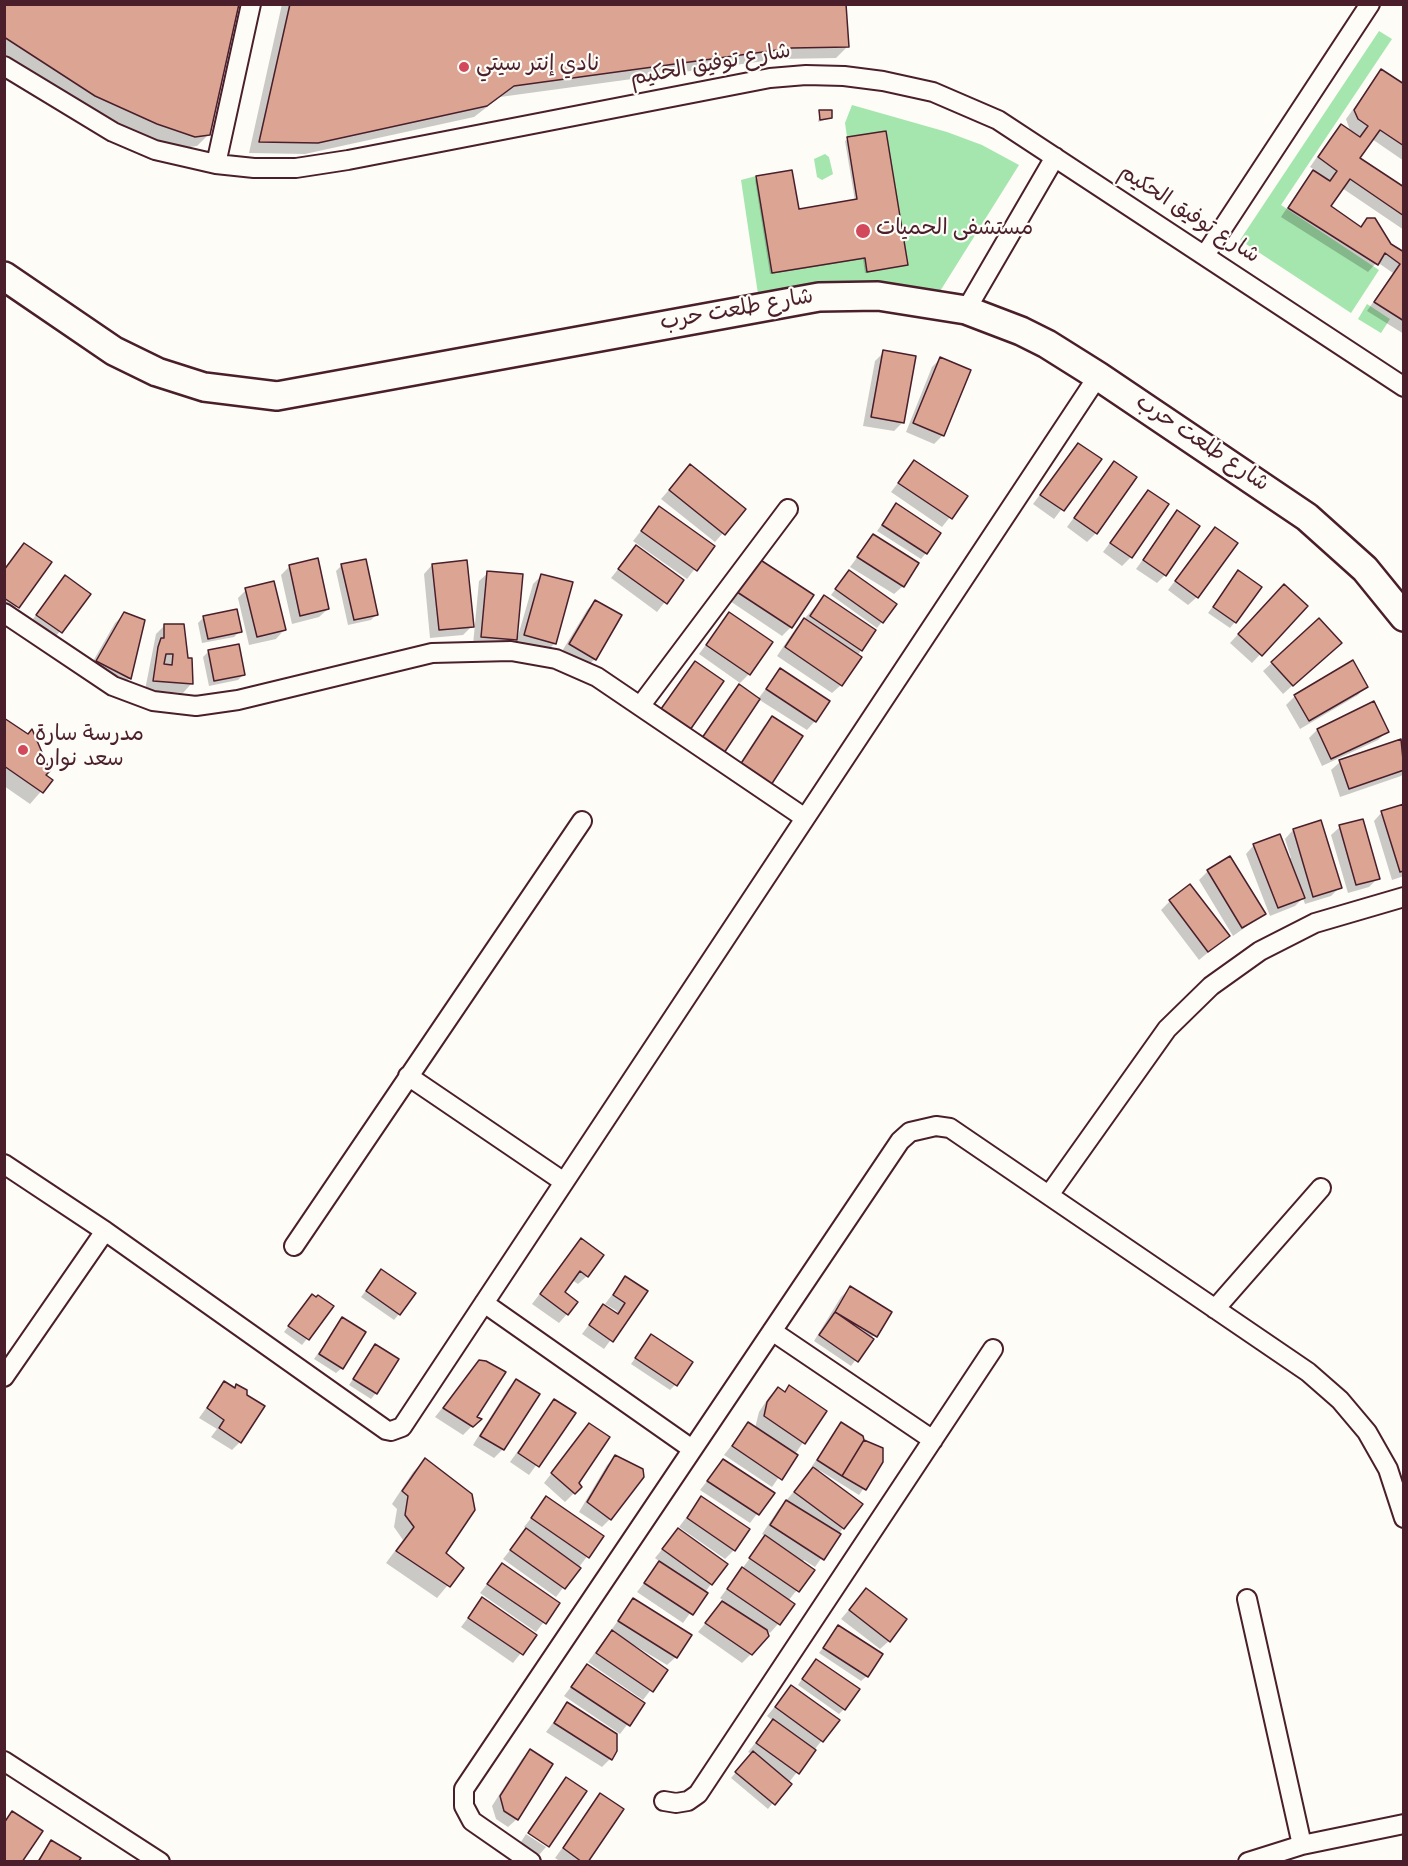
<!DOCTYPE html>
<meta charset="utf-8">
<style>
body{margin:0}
#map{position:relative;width:1408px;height:1866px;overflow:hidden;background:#fdfcf7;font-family:"Gochi Hand",sans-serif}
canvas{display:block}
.frame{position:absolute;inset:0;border:6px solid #4a1f2b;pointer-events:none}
</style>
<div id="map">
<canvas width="1408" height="1866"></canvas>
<div class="frame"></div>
</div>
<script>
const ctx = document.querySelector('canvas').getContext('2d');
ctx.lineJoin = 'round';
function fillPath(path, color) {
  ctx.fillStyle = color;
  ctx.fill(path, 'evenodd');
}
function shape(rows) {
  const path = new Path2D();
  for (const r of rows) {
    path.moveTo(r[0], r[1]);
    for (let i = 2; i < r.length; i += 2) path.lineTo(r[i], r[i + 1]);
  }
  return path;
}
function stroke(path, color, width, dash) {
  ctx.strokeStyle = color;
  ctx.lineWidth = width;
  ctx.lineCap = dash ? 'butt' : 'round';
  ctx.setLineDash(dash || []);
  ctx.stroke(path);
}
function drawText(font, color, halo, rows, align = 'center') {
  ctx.font = font + ' "Gochi Hand","Playpen Sans Arabic",sans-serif';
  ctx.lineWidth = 4.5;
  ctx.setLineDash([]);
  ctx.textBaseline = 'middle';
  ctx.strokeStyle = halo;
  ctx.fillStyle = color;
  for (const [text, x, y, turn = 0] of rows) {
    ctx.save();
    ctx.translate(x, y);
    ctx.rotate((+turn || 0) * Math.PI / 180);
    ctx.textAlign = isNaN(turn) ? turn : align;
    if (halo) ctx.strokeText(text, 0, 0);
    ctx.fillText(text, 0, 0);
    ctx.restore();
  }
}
fillPath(shape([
 [1379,31,1392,39,1281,205,1379,270,1351,313,1240,240],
 [852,105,947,132,982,145,1019,165,937,296,841,283,793,287,758,294,741,180,756,176,772,273,865,258,868,272,908,265,886,131,847,137,845,123],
 [825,154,829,157,833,174,822,180,817,177,814,159],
 [1367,304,1390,319,1381,333,1358,319]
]), '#a5e6ae');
fillPath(shape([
 [4,4,209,134,197,146,183,148,145,136,83,107,4,56],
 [282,4,845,4,848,46,836,58,779,59,500,97,474,117,305,154,249,153],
 [1381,71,1404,86,1404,161,1372,139,1358,158,1404,189,1404,230,1342,188,1329,206,1360,227,1367,220,1390,245,1404,254,1404,334,1367,311,1393,273,1377,262,1368,272,1281,217,1305,181,1315,170,1310,167,1333,134,1341,126,1351,133,1346,119],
 [820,112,831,118,818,122],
 [848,139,906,265,865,273,863,259,770,274,755,180,757,178,797,211,855,201,845,141],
 [884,352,903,422,894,431,863,426,875,361],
 [940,359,943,435,934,444,906,432,932,367],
 [1078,444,1099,460,1054,519,1033,504],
 [914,462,966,497,942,527,891,492],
 [1114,463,1096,533,1087,542,1067,527],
 [690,466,744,509,715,542,661,499],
 [1148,492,1131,557,1122,566,1103,552],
 [896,505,926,553,921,559,877,531],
 [659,508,712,546,687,579,633,541],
 [1177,512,1165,575,1157,583,1136,569],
 [1215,529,1197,597,1188,605,1168,590],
 [873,536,903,586,894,594,850,567],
 [24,545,49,562,9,616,4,612,4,569],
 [636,547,682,580,657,612,611,578],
 [342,565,376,615,371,620,348,625,336,571],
 [432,565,472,626,463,635,430,638,424,574],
 [289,567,328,609,319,617,292,624,281,575],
 [748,568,791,627,782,636,727,599],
 [1238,572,1235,622,1230,628,1208,613],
 [488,573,515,639,507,648,473,645,479,581],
 [542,575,555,643,546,652,516,643,533,584],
 [66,577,89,595,52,641,29,624],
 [844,578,895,605,877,628,831,595],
 [246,590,284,630,276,639,249,645,238,598],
 [1275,594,1306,606,1252,663,1230,643],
 [824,597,861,650,841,685,832,693,777,656,796,628],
 [595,601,595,659,586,667,561,653,587,610],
 [124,614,130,678,121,686,88,670,115,623],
 [729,614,749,674,740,683,699,654],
 [204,617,240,631,234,637,202,643,198,623],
 [1319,620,1331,651,1283,694,1263,671],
 [164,626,187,659,191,660,191,684,183,693,145,690,156,634],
 [209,651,243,675,238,680,209,686,203,657],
 [1352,662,1366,686,1358,695,1300,729,1286,705,1295,696],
 [695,663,689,729,653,719,687,671],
 [780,670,815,721,807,730,758,699],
 [739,686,758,699,695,747,730,695],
 [773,718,801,736,733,774,764,726],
 [4,720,44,776,51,780,30,804,4,786],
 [1317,730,1387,731,1378,740,1322,766,1309,738],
 [1400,741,1404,749,1404,773,1401,776,1340,797,1331,770,1340,762],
 [1404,806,1404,876,1392,880,1374,821,1382,812],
 [1340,827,1378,878,1369,887,1348,893,1331,835],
 [1293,830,1340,887,1331,896,1305,904,1303,898,1295,906,1270,916,1246,854,1254,845,1291,858,1285,839],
 [1208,871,1264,914,1233,936,1199,880],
 [1170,901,1228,936,1199,960,1161,910],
 [581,1240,587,1276,578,1284,572,1280,563,1292,567,1314,559,1323,532,1304],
 [381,1271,399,1314,394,1320,361,1297],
 [625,1278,646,1292,604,1349,582,1334,603,1306,615,1314,617,1311,605,1304],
 [850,1288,890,1313,851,1366,814,1341,841,1297],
 [307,1302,332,1307,302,1345,284,1332],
 [342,1319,342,1368,336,1373,314,1359],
 [651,1336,675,1385,670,1390,631,1364],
 [375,1346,376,1393,371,1399,349,1385],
 [479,1362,475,1417,479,1419,463,1435,435,1417],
 [516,1381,538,1394,503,1449,494,1458,473,1445,508,1389],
 [224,1383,233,1389,236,1386,240,1442,232,1450,211,1437,217,1429,199,1418],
 [789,1387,825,1411,772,1487,724,1455,748,1424,755,1428,759,1412,769,1397,778,1389,784,1393],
 [554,1401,574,1414,529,1475,510,1462],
 [841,1424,882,1462,859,1495,819,1470,843,1528,815,1567,804,1560,802,1563,813,1570,788,1601,793,1604,778,1624,770,1633,765,1629,751,1654,742,1663,698,1632,724,1601,720,1598,766,1537,762,1534,778,1510,815,1467,812,1466],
 [589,1425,578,1483,580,1487,565,1502,544,1483],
 [616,1456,610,1519,602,1527,579,1512,607,1465],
 [425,1460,444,1554,462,1568,437,1598,386,1563,403,1540,394,1527,397,1509,392,1504,413,1472],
 [723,1461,772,1494,750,1523,700,1490],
 [547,1498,602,1537,556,1597,503,1559,527,1529,524,1527],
 [701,1498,734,1550,725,1559,679,1527],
 [678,1530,711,1584,683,1623,637,1592,660,1562,655,1558],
 [502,1565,558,1604,536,1632,480,1593],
 [866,1590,889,1641,880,1649,841,1619],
 [482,1599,535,1635,513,1663,461,1627],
 [633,1600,676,1657,667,1665,634,1645,633,1647,666,1670,643,1700,588,1662],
 [838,1627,867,1676,861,1681,819,1653],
 [587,1666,643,1704,620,1734,564,1696],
 [811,1666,844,1709,839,1714,798,1685],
 [791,1687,837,1721,768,1809,731,1778,752,1754,748,1752,773,1721,767,1716],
 [567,1704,610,1759,602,1767,546,1732],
 [530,1751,517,1819,508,1827,496,1819,492,1806,522,1759],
 [566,1779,548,1845,528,1831],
 [601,1795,586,1862,561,1862,555,1858],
 [526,1834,546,1847,539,1855,521,1842],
 [52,1842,76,1862,36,1862]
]), '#0003');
const building = shape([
 [4,4,239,4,210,135,195,137,157,124,95,96,4,37,4,4],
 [290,4,846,4,849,47,792,48,514,86,487,106,318,143,259,142,290,4],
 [1381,69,1404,84,1404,146,1380,130,1360,158,1404,187,1404,216,1350,179,1331,206,1361,227,1367,218,1375,218,1391,244,1404,252,1404,321,1374,302,1400,264,1385,253,1378,265,1288,208,1313,170,1330,181,1337,171,1318,157,1341,124,1360,137,1368,126,1358,119,1354,110,1381,69],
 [819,110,832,110,832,118,820,120,819,110],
 [886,131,908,265,867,272,865,258,772,273,756,176,792,170,799,209,857,199,847,137,886,131],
 [883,350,916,356,904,423,871,417,883,350],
 [940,357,971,370,944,436,913,423,940,357],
 [1078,443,1102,459,1064,511,1040,495,1078,443],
 [914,460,968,496,952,519,898,483,914,460],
 [1114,461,1137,477,1097,534,1074,518,1114,461],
 [690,464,746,509,725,535,669,490,690,464],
 [1148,490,1169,504,1132,558,1110,543,1148,490],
 [896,503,941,533,927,554,882,525,896,503],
 [659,506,715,546,697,571,641,531,659,506],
 [1177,510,1200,526,1166,576,1143,560,1177,510],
 [1215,527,1238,543,1198,598,1175,581,1215,527],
 [873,534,919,563,904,587,857,557,873,534],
 [24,543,52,562,19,608,4,598,4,570,24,543],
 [636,545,684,580,667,604,618,569,636,545],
 [756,557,814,595,792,628,734,590,756,557],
 [318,558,329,609,300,616,289,565,318,558],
 [366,559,378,615,354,620,341,564,366,559],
 [467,560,474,627,439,630,432,564,467,560],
 [849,570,897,604,883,623,835,589,849,570],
 [1238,570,1262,587,1236,623,1213,607,1238,570],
 [487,571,523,574,517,640,481,637,487,571],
 [541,574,573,582,556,644,524,635,541,574],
 [65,575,91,594,62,633,36,615,65,575],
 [274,581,286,630,257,637,245,588,274,581],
 [1284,584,1308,606,1262,656,1238,634,1284,584],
 [824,595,876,630,862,651,810,616,824,595],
 [595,600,622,615,596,660,569,644,595,600],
 [237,609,242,632,208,639,203,616,237,609],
 [124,612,145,620,131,679,96,661,124,612],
 [729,612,773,642,750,675,706,645,729,612],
 [804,618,862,657,842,686,785,647,804,618],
 [1319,618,1342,643,1293,686,1271,662,1319,618],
 [164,624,184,624,188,658,192,658,193,684,153,681,158,647,161,638,164,638,164,624],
 [166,654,173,654,172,665,164,664,166,654],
 [239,644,245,675,214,681,208,650,239,644],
 [1353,660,1368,687,1309,721,1294,695,1353,660],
 [695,661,724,681,690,730,661,709,695,661],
 [780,668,830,701,816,722,766,689,780,668],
 [739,684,760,699,724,753,702,738,739,684],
 [1374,701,1389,732,1331,759,1317,729,1374,701],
 [772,716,803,736,771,785,740,765,772,716],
 [4,718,28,734,32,729,50,771,46,775,53,780,43,793,4,766,4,718],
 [1401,739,1404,770,1349,789,1339,760,1401,739],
 [1404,804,1404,871,1400,872,1381,811,1404,804],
 [1363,819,1380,879,1356,885,1339,825,1363,819],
 [1321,820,1342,888,1313,897,1293,829,1321,820],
 [1280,834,1305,898,1278,908,1253,844,1280,834],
 [1230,856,1266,914,1242,928,1207,870,1230,856],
 [1190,884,1230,936,1208,952,1169,900,1190,884],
 [581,1238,604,1255,588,1277,580,1271,565,1292,578,1302,568,1315,540,1294,581,1238],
 [381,1269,416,1293,400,1315,366,1291,381,1269],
 [625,1276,648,1291,613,1342,589,1325,603,1304,618,1314,625,1303,613,1295,625,1276],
 [850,1286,892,1312,877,1337,835,1312,850,1286],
 [312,1294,316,1297,318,1295,334,1306,309,1340,288,1326,312,1294],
 [835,1312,874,1339,858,1362,819,1335,835,1312],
 [342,1317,366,1332,343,1369,319,1354,342,1317],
 [651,1334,693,1362,677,1386,635,1358,651,1334],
 [375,1344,399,1359,377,1394,353,1379,375,1344],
 [479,1360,486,1361,506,1372,477,1417,482,1419,473,1427,443,1408,479,1360],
 [516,1379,540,1394,504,1450,480,1436,516,1379],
 [224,1381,235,1388,236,1384,247,1390,247,1395,265,1406,241,1443,219,1428,224,1420,207,1408,224,1381],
 [789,1385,827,1411,805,1444,764,1416,767,1402,778,1387,785,1392,789,1385],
 [554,1399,576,1413,539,1467,518,1453,554,1399],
 [748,1422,798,1455,782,1480,732,1446,748,1422],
 [841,1422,863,1436,864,1440,842,1476,817,1460,841,1422],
 [589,1423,610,1437,579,1483,582,1487,575,1494,551,1473,589,1423],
 [864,1440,883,1448,883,1462,866,1490,842,1476,864,1440],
 [615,1455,643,1469,644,1477,611,1520,587,1502,615,1455],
 [425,1458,472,1494,475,1510,446,1553,464,1568,450,1587,396,1551,414,1527,405,1515,408,1496,402,1491,425,1458],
 [723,1459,775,1493,759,1515,707,1481,723,1459],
 [813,1467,863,1504,844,1529,794,1492,813,1467],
 [546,1496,604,1536,589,1558,531,1518,546,1496],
 [701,1496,750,1529,735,1551,687,1518,701,1496],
 [786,1500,841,1534,824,1560,770,1525,786,1500],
 [526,1528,581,1568,565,1589,510,1550,526,1528],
 [678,1528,728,1564,712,1585,662,1549,678,1528],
 [765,1535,815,1570,799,1592,749,1558,765,1535],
 [659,1561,708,1593,693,1615,644,1583,659,1561],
 [502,1563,560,1603,546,1624,487,1584,502,1563],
 [742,1567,795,1604,780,1625,727,1589,742,1567],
 [866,1588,907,1619,890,1642,849,1610,866,1588],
 [482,1597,537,1635,523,1655,468,1618,482,1597],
 [633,1598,692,1635,677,1658,618,1621,633,1598],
 [722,1601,767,1630,769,1636,752,1655,705,1623,722,1601],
 [838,1625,883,1654,868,1677,823,1648,838,1625],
 [612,1630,668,1670,653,1692,596,1653,612,1630],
 [816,1659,860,1689,845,1710,802,1679,816,1659],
 [587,1664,645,1703,630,1726,571,1687,587,1664],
 [791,1685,840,1720,823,1742,775,1707,791,1685],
 [567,1702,617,1734,617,1751,612,1760,554,1723,567,1702],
 [773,1719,816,1750,799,1774,756,1743,773,1719],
 [530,1749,553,1764,518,1820,504,1811,500,1796,530,1749],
 [753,1751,792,1784,775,1805,735,1772,753,1751],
 [566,1777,587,1791,549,1847,528,1833,566,1777],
 [600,1793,624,1809,588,1862,582,1862,563,1848,600,1793],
 [12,1811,43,1831,22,1862,4,1862,4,1823,12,1811],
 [51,1840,81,1858,78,1862,38,1862,51,1840]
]);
fillPath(building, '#dba493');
stroke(building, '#4a1f2b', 1.5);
const street = shape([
 [4,66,113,132,155,150,216,164,254,168,296,168,348,160,770,78,806,75,844,76,883,81,933,92,998,120,1404,387],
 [216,164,251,4],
 [1205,255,1370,4],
 [966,310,1055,157],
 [4,613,113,686,153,701,196,706,238,700,432,653,511,651,556,659,597,677,805,818],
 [641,705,788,509],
 [408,1076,564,1182],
 [4,1164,105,1231,386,1430,391,1431,402,1427,1098,376],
 [1049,1195,1167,1029,1211,986,1260,951,1315,923,1404,897],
 [294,1246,582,821],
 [484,1303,692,1449],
 [1215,1309,1321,1188],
 [772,1331,933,1440],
 [4,1377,105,1231],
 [1247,1599,1302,1845],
 [4,1761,160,1862],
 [664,1801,676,1803,688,1801,698,1794,993,1349],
 [531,1862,472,1821,464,1806,464,1789,900,1141,910,1132,936,1126,950,1128,1308,1372,1340,1400,1367,1432,1388,1469,1404,1518],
 [1248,1862,1302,1845,1404,1824]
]);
const secondary = shape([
 [4,276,114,351,157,372,204,387,277,396,819,297,878,296,966,310,1021,331,1047,344,1098,376,1307,517,1365,569,1404,617]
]);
stroke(street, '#4a1f2b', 22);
stroke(secondary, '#4a1f2b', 32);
stroke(street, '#fdfcf7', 18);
stroke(secondary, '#fdfcf7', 27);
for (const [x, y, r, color] of [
 [464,67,6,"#d1495b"],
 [863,231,8,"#d1495b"],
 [23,750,6,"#d1495b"]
]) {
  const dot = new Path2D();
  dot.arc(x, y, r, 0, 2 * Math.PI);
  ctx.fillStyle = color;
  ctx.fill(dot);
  stroke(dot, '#fdfcf7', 2);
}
drawText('22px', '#4a1f2b', '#fdfcf7', [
 ["نادي إنتر سيتي",476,67],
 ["مستشفى الحميات",876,231],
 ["مدرسة سارة",35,737],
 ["سعد نواره",35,762]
], 'left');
drawText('22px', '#4a1f2b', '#fdfcf7', [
 ["شارع توفيق الحكيم",711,67,-10],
 ["شارع توفيق الحكيم",1188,216,33],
 ["شارع طلعت حرب",737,312,-10],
 ["شارع طلعت حرب",1201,445,34]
]);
</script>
